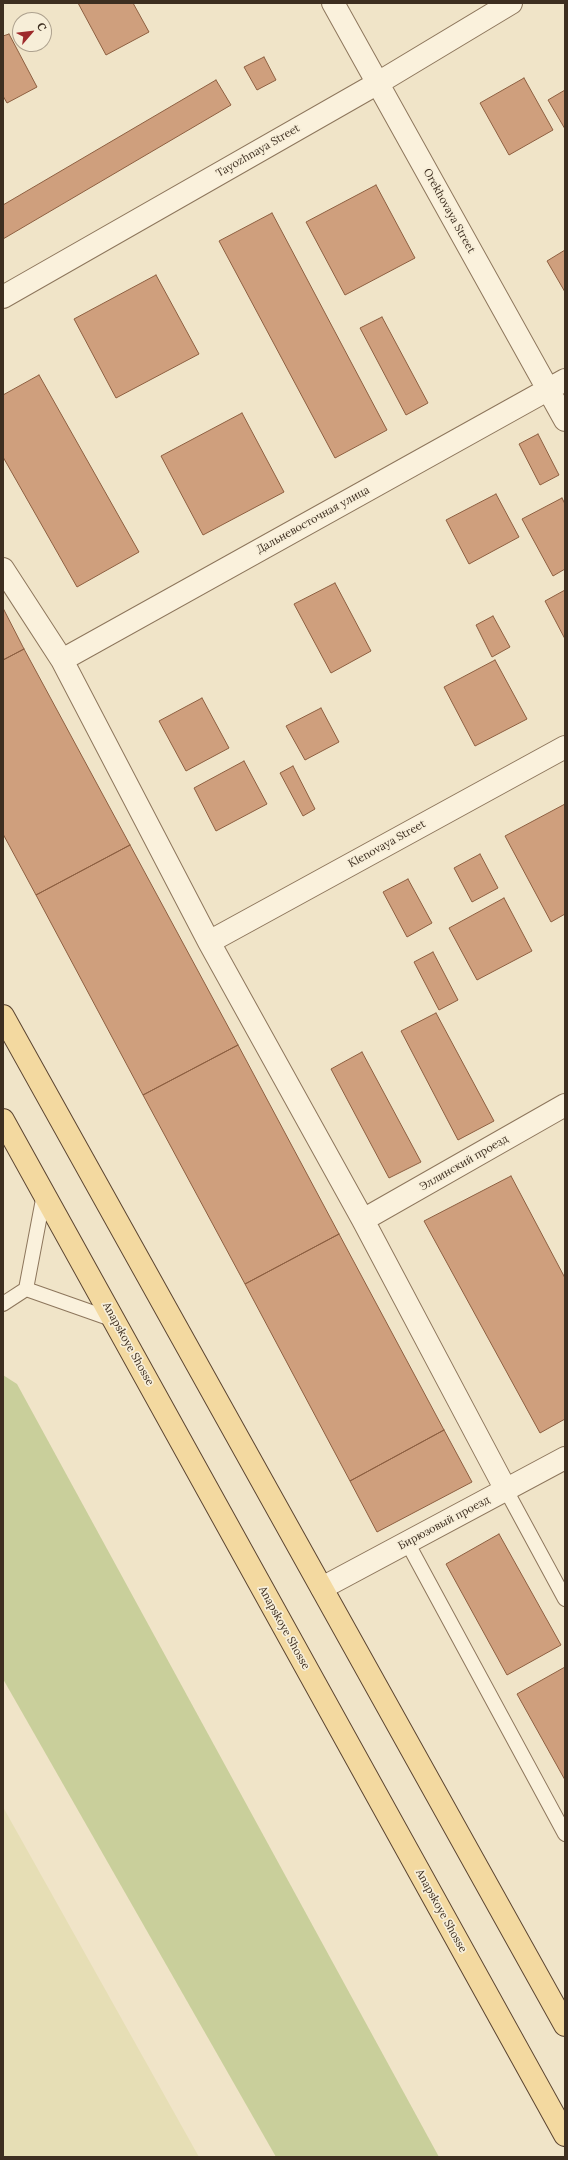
<!DOCTYPE html>
<meta charset="utf-8">
<style>
body{margin:0}
#map{position:relative;width:568px;height:2160px;overflow:hidden;background:#f0e4c8;font-family:Lora,serif}
canvas{display:block}
.frame{position:absolute;inset:0;border:4px solid #3d2e20;pointer-events:none}
.north{position:absolute;left:12px;top:12px;width:40px;height:40px;box-sizing:border-box;background:#f7eed8;border:1px solid #ada18e;border-radius:50%;rotate:62deg;font-size:11px;font-weight:700;line-height:16px;text-align:center;color:#3d2e20}
.north::after{content:'';display:block;margin:auto;width:14px;height:18px;background:#9e2a2b;clip-path:polygon(50% 0,100% 100%,50% 72%,0 100%)}
</style>
<div id="map">
<canvas width="568" height="2160"></canvas>
<div class="frame"></div>
<div class="north">С</div>
</div>
<script>
const ctx = document.querySelector('canvas').getContext('2d');
ctx.lineJoin = 'round';
function fillPath(path, color) {
  ctx.fillStyle = color;
  ctx.fill(path, 'evenodd');
}
function shape(rows) {
  const path = new Path2D();
  for (const r of rows) {
    path.moveTo(r[0], r[1]);
    for (let i = 2; i < r.length; i += 2) path.lineTo(r[i], r[i + 1]);
  }
  return path;
}
function stroke(path, color, width, dash) {
  ctx.strokeStyle = color;
  ctx.lineWidth = width;
  ctx.lineCap = dash ? 'butt' : 'round';
  ctx.setLineDash(dash || []);
  ctx.stroke(path);
}
function drawText(font, color, halo, rows, align = 'center') {
  ctx.font = font + ' Lora,serif';
  ctx.lineWidth = 3.5;
  ctx.setLineDash([]);
  ctx.textBaseline = 'middle';
  ctx.strokeStyle = halo;
  ctx.fillStyle = color;
  for (const [text, x, y, turn = 0] of rows) {
    ctx.save();
    ctx.translate(x, y);
    ctx.rotate((+turn || 0) * Math.PI / 180);
    ctx.textAlign = isNaN(turn) ? turn : align;
    if (halo) ctx.strokeText(text, 0, 0);
    ctx.fillText(text, 0, 0);
    ctx.restore();
  }
}
fillPath(shape([
 [3,1807,199,2157,3,2157]
]), '#e6deb5');
fillPath(shape([
 [3,1375,17,1384,439,2157,276,2157,3,1679]
]), '#c9cf9b');
const building = shape([
 [78,3,133,3,149,32,106,55,78,3],
 [9,34,37,87,7,103,3,96,3,36,9,34],
 [264,57,276,80,257,90,244,67,264,57],
 [524,78,553,130,509,155,480,103,524,78],
 [216,80,231,105,3,239,3,205,216,80],
 [565,90,565,129,548,100,565,90],
 [376,185,415,258,345,295,306,222,376,185],
 [272,213,387,430,335,458,219,241,272,213],
 [565,250,565,292,547,261,565,250],
 [156,275,199,354,116,398,74,319,156,275],
 [382,317,428,403,406,415,360,328,382,317],
 [39,375,139,552,77,587,3,457,3,395,39,375],
 [242,413,284,492,203,535,161,456,242,413],
 [538,434,559,475,540,485,519,444,538,434],
 [496,494,519,537,469,564,446,520,496,494],
 [562,498,565,504,565,569,553,576,522,519,562,498],
 [335,583,371,651,331,673,294,604,335,583],
 [565,590,565,639,545,601,565,590],
 [3,608,24,649,3,660,3,608],
 [493,616,510,647,492,657,476,625,493,616],
 [24,649,130,845,36,895,3,834,3,660,24,649],
 [495,660,527,719,475,746,444,687,495,660],
 [202,698,229,748,186,771,159,721,202,698],
 [321,708,339,742,305,760,286,726,321,708],
 [244,761,267,804,216,831,194,788,244,761],
 [293,766,315,809,303,816,280,773,293,766],
 [565,804,565,914,551,922,505,836,565,804],
 [130,845,238,1045,143,1095,36,895,130,845],
 [480,854,498,888,472,902,454,868,480,854],
 [408,879,432,923,407,937,383,892,408,879],
 [504,898,532,951,477,980,449,928,504,898],
 [433,952,458,1000,439,1010,414,962,433,952],
 [436,1013,494,1121,458,1140,401,1031,436,1013],
 [238,1045,339,1234,245,1284,143,1095,238,1045],
 [362,1052,421,1162,389,1178,331,1069,362,1052],
 [511,1176,565,1278,565,1419,540,1433,424,1221,511,1176],
 [339,1234,444,1430,350,1481,245,1284,339,1234],
 [444,1430,472,1482,377,1532,350,1481,444,1430],
 [499,1534,561,1645,507,1675,446,1564,499,1534],
 [565,1667,565,1780,517,1694,565,1667]
]);
fillPath(building, '#cf9f7d');
stroke(building, '#8d5f41', 1);
const service = shape([
 [26,1289,114,1320],
 [3,1304,26,1289,44,1194],
 [506,1490,565,1599],
 [407,1542,565,1834]
]);
const minor = shape([
 [333,3,565,420],
 [3,297,378,83,511,3],
 [3,569,62,660,209,942,363,1220,506,1490],
 [62,660,565,380],
 [209,942,565,747],
 [363,1220,565,1105],
 [322,1588,565,1458]
]);
const primary = shape([
 [3,1016,565,2025],
 [3,1120,565,2135]
]);
stroke(service, '#8d765c', 16);
stroke(minor, '#8d765c', 24);
stroke(primary, '#5b4430', 24);
stroke(service, '#faf1dc', 14);
stroke(minor, '#faf1dc', 22);
stroke(primary, '#f3d9a0', 22);
drawText('11px', '#3d2e20', '#f7eed8', [
 ["Tayozhnaya Street",258,151,-30],
 ["Orekhovaya Street",449,211,61],
 ["Дальневосточная улица",313,520,-29],
 ["Klenovaya Street",387,844,-29],
 ["Эллинский проезд",464,1163,-30],
 ["Anapskoye Shosse",128,1344,61],
 ["Бирюзовый проезд",444,1523,-28],
 ["Anapskoye Shosse",284,1628,61],
 ["Anapskoye Shosse",441,1911,61]
]);
</script>
